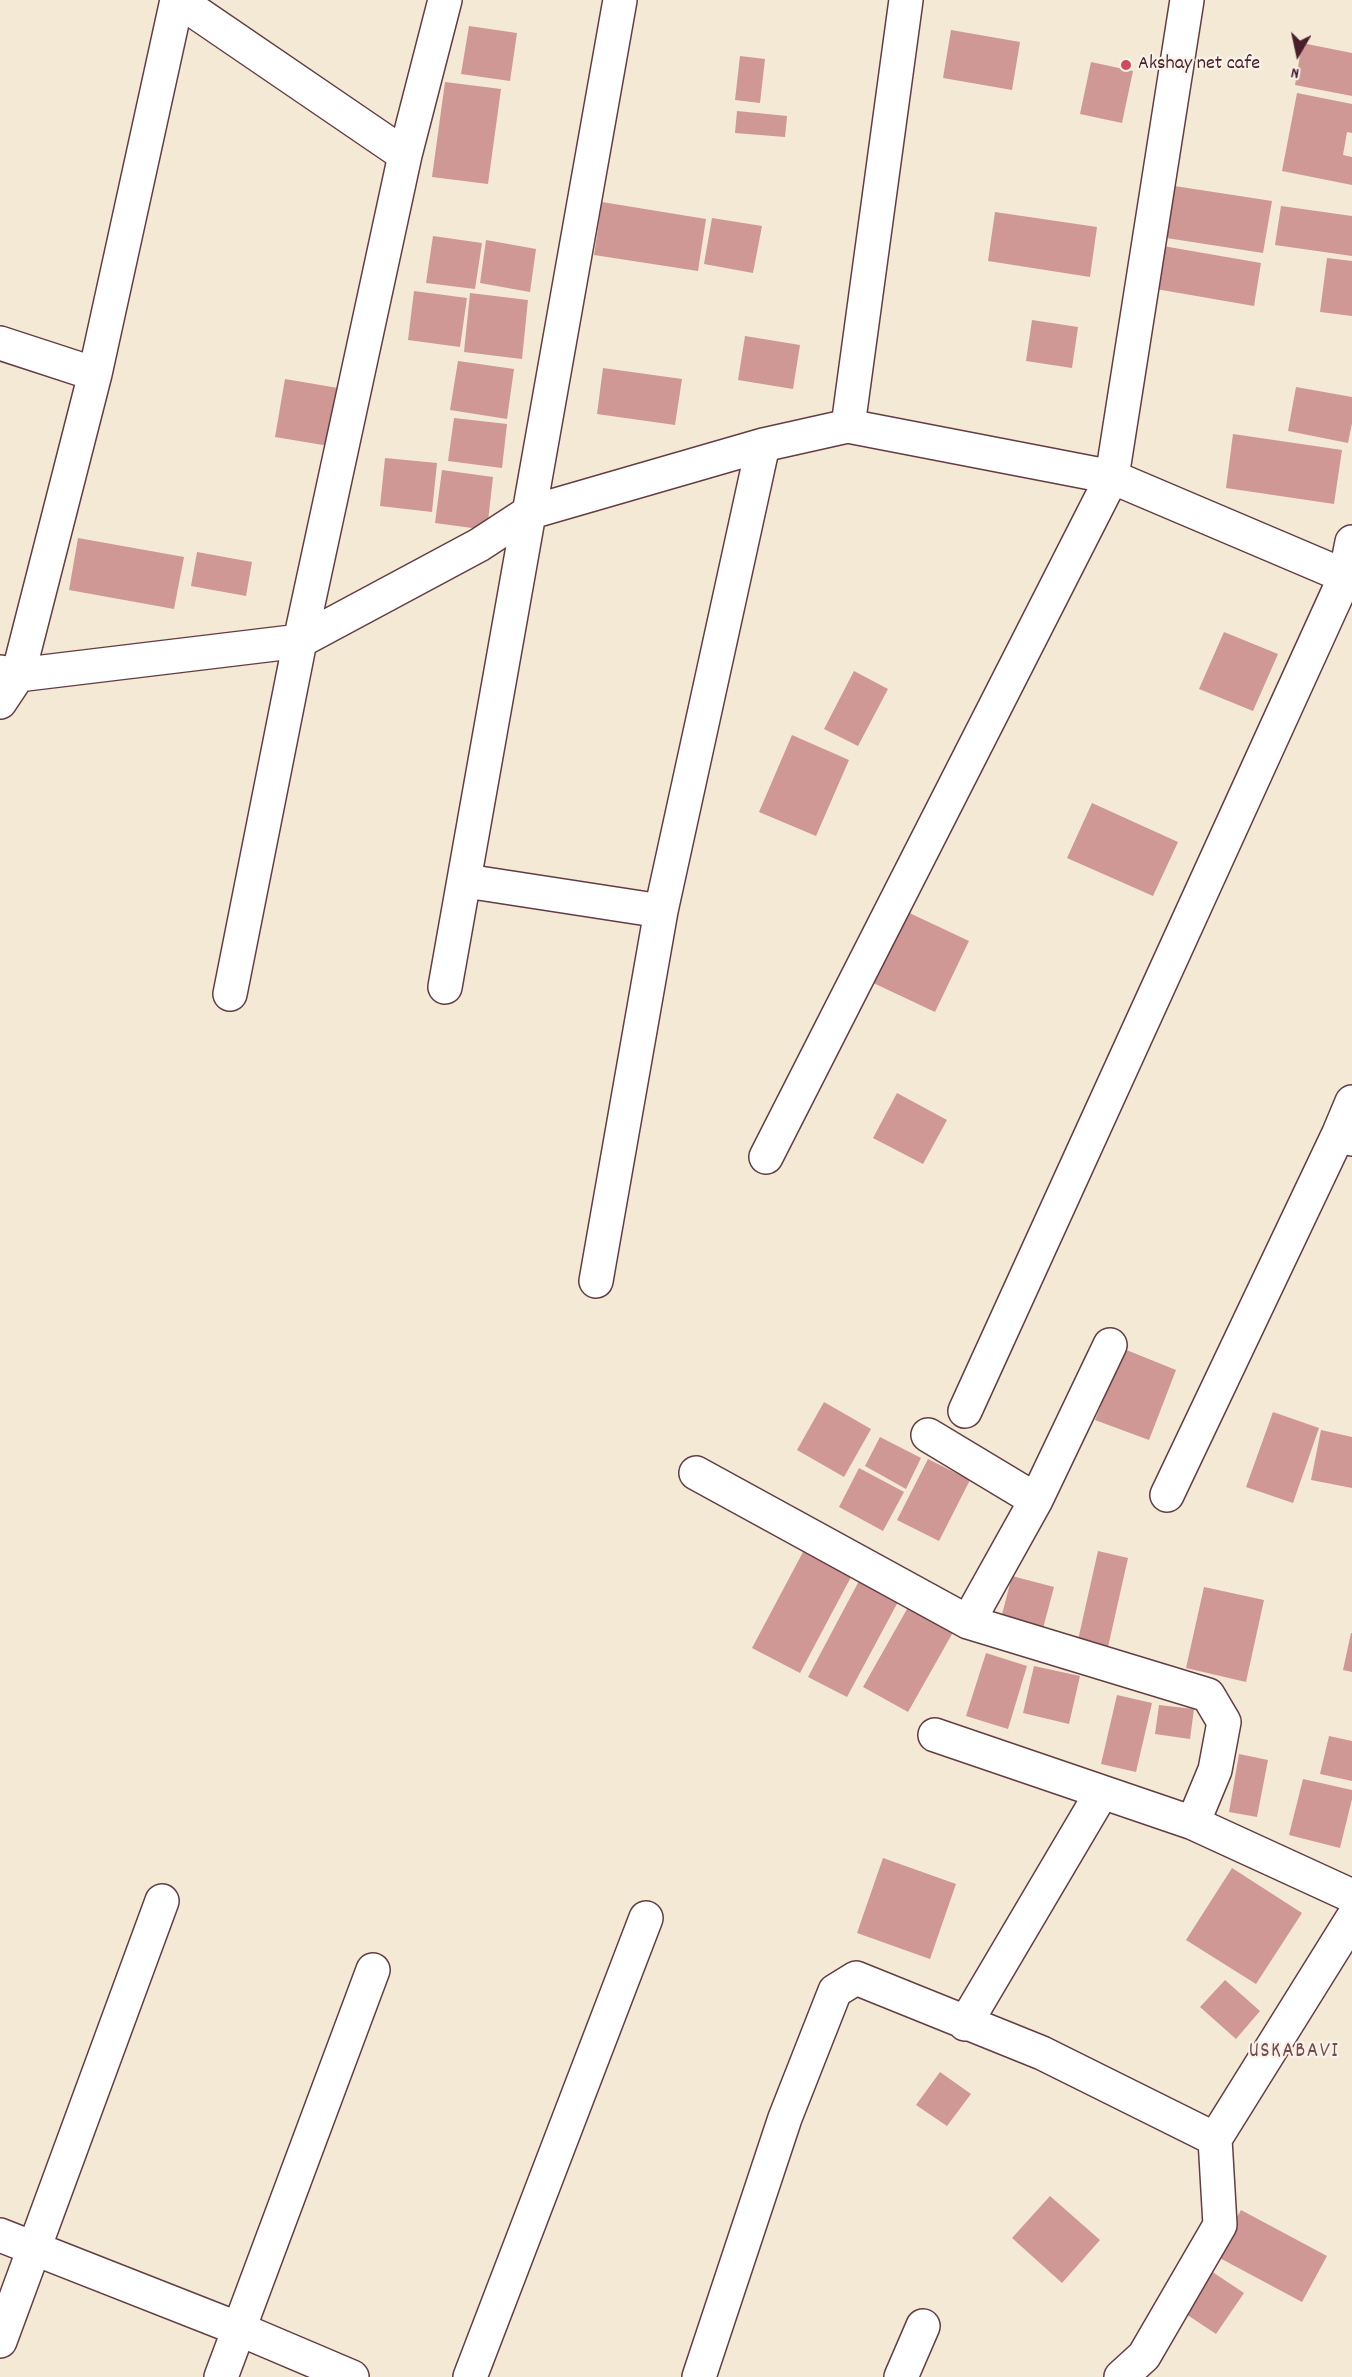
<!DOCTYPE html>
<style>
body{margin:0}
#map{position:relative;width:1352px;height:2377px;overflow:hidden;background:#f4e9d5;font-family:Dekko,sans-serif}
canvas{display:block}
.north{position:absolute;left:1268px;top:24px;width:60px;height:60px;-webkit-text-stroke:4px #f7f3e8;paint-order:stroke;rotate:189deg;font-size:16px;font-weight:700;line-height:24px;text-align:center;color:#4a1f2b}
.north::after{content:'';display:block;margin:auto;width:21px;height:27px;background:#4a1f2b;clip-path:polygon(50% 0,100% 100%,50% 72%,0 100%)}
</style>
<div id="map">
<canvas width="1352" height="2377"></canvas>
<div class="north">N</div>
</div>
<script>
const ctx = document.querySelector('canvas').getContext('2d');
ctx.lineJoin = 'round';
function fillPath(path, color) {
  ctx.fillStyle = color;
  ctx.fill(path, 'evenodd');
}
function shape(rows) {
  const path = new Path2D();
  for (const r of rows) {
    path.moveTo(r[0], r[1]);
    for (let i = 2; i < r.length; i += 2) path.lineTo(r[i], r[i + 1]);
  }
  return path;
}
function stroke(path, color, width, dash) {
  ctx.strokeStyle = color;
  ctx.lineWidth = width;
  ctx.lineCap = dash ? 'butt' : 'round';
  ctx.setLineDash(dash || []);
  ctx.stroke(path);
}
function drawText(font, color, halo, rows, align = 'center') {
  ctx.font = font + ' Dekko,sans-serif';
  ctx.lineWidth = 4.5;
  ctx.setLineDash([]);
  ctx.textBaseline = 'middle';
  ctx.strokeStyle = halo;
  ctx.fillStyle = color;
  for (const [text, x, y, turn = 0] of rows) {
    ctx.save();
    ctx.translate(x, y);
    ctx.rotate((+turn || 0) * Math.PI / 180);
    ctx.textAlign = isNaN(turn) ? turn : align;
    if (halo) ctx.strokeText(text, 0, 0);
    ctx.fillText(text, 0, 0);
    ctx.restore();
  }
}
fillPath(shape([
 [469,26,517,33,510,81,461,74],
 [951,30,1020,42,1012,90,943,78],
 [1302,43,1352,53,1352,96,1295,85],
 [740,56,765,59,760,103,735,100],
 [1091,62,1133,71,1122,123,1080,114],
 [445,82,501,89,488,184,432,177],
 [1297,93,1352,104,1352,133,1347,132,1343,155,1352,157,1352,185,1282,171],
 [737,111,787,116,785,137,735,133],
 [1168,185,1272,201,1263,253,1160,237],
 [602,202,706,219,698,271,594,255],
 [1281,206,1352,216,1352,256,1275,245],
 [995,212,1097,227,1090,277,988,261],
 [712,218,762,226,753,273,704,264],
 [433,236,482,243,475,289,426,283],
 [486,240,536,249,530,292,480,283],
 [1163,246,1261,263,1254,306,1156,289],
 [1327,258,1352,261,1352,316,1320,312],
 [414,291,467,298,460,347,408,340],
 [470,293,528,300,522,359,464,352],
 [1032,320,1078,327,1072,368,1026,361],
 [745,336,800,345,793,389,738,380],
 [458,361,514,369,507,419,450,410],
 [603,368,682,379,675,425,597,414],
 [285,379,338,388,329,446,275,437],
 [1296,387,1352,397,1352,423,1348,443,1288,431],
 [454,418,507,424,502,468,448,461],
 [1233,434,1342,450,1334,504,1226,488],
 [385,458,437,463,432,512,380,506],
 [442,470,493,477,487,530,435,523],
 [78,538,184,557,174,609,69,590],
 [197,552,252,562,246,596,191,586],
 [1224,632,1278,654,1253,711,1199,689],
 [854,671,888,689,858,746,824,729],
 [792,735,849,760,816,836,759,812],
 [1092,803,1178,842,1153,896,1067,858],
 [901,909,969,941,935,1012,867,980],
 [897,1093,947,1120,923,1164,873,1138],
 [1124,1349,1176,1370,1149,1440,1095,1420],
 [824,1402,871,1429,844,1477,797,1450],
 [1273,1412,1319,1428,1293,1503,1246,1487],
 [1321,1430,1352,1437,1352,1488,1311,1480],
 [880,1437,921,1458,906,1489,865,1466],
 [928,1459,970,1480,939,1541,897,1520],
 [859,1468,904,1492,883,1531,839,1507],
 [1098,1551,1128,1558,1106,1656,1076,1649],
 [803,1552,851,1577,800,1673,752,1648],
 [1012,1576,1054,1587,1041,1636,999,1626],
 [860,1579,899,1600,847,1697,808,1677],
 [1204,1587,1264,1600,1246,1682,1186,1668],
 [911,1602,956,1627,908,1712,863,1687],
 [1351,1633,1352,1633,1352,1672,1343,1670],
 [986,1653,1027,1666,1008,1729,966,1716],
 [1034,1666,1080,1676,1069,1724,1023,1713],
 [1117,1695,1152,1703,1136,1772,1101,1764],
 [1159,1705,1194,1709,1190,1739,1155,1734],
 [1329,1736,1352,1741,1352,1781,1320,1774],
 [1239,1754,1268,1760,1257,1817,1229,1812],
 [1303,1779,1352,1790,1352,1799,1340,1848,1289,1835],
 [883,1858,956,1884,930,1959,857,1933],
 [1232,1868,1302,1913,1256,1984,1186,1940],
 [1225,1980,1260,2011,1236,2039,1200,2007],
 [940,2072,971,2094,947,2126,916,2105],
 [1050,2196,1100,2240,1062,2283,1012,2238],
 [1241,2210,1327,2256,1302,2302,1216,2256],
 [1208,2269,1244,2293,1216,2334,1180,2310]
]), '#cf9895');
const minor = shape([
 [178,0,405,155],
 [0,343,95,374],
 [848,426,906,0],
 [0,672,18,675,300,641,479,545,528,513,763,445,848,426,1112,477,1352,579],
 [0,702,18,675,95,374,177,0],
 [466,881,661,911],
 [445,987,620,0],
 [230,994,300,641,405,155,445,0],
 [1339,1133,1352,1102],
 [766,1157,1112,477,1187,0],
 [596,1281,661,911,763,445],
 [965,1411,1345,577,1352,542],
 [928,1435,1036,1500],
 [696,1473,968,1622,1208,1695,1224,1722,1215,1770,1193,1823,1352,1896],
 [1167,1495,1339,1133,1352,1139],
 [968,1622,1036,1500,1110,1345],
 [935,1735,1193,1823],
 [965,2024,1102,1792],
 [0,2235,239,2329,352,2377],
 [0,2341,162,1901],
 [221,2377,373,1970],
 [470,2377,646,1918],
 [699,2377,785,2118,835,1991,856,1978,1042,2053,1215,2139],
 [901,2377,923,2326],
 [1121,2377,1144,2356,1220,2225,1215,2139,1352,1919]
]);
stroke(minor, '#643d44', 36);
stroke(minor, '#fff', 33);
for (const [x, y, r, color] of [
 [1126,65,6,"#d1495b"]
]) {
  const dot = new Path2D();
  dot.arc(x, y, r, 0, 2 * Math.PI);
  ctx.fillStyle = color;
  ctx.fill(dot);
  stroke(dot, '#f7f3e8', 2);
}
drawText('20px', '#4a1f2b', '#f7f3e8', [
 ["Akshay net cafe",1138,65]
], 'left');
ctx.letterSpacing = '1.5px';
drawText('21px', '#794950', '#f7f3e8', [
 ["USKABAVI",1294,2053]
]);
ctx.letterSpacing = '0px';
</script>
